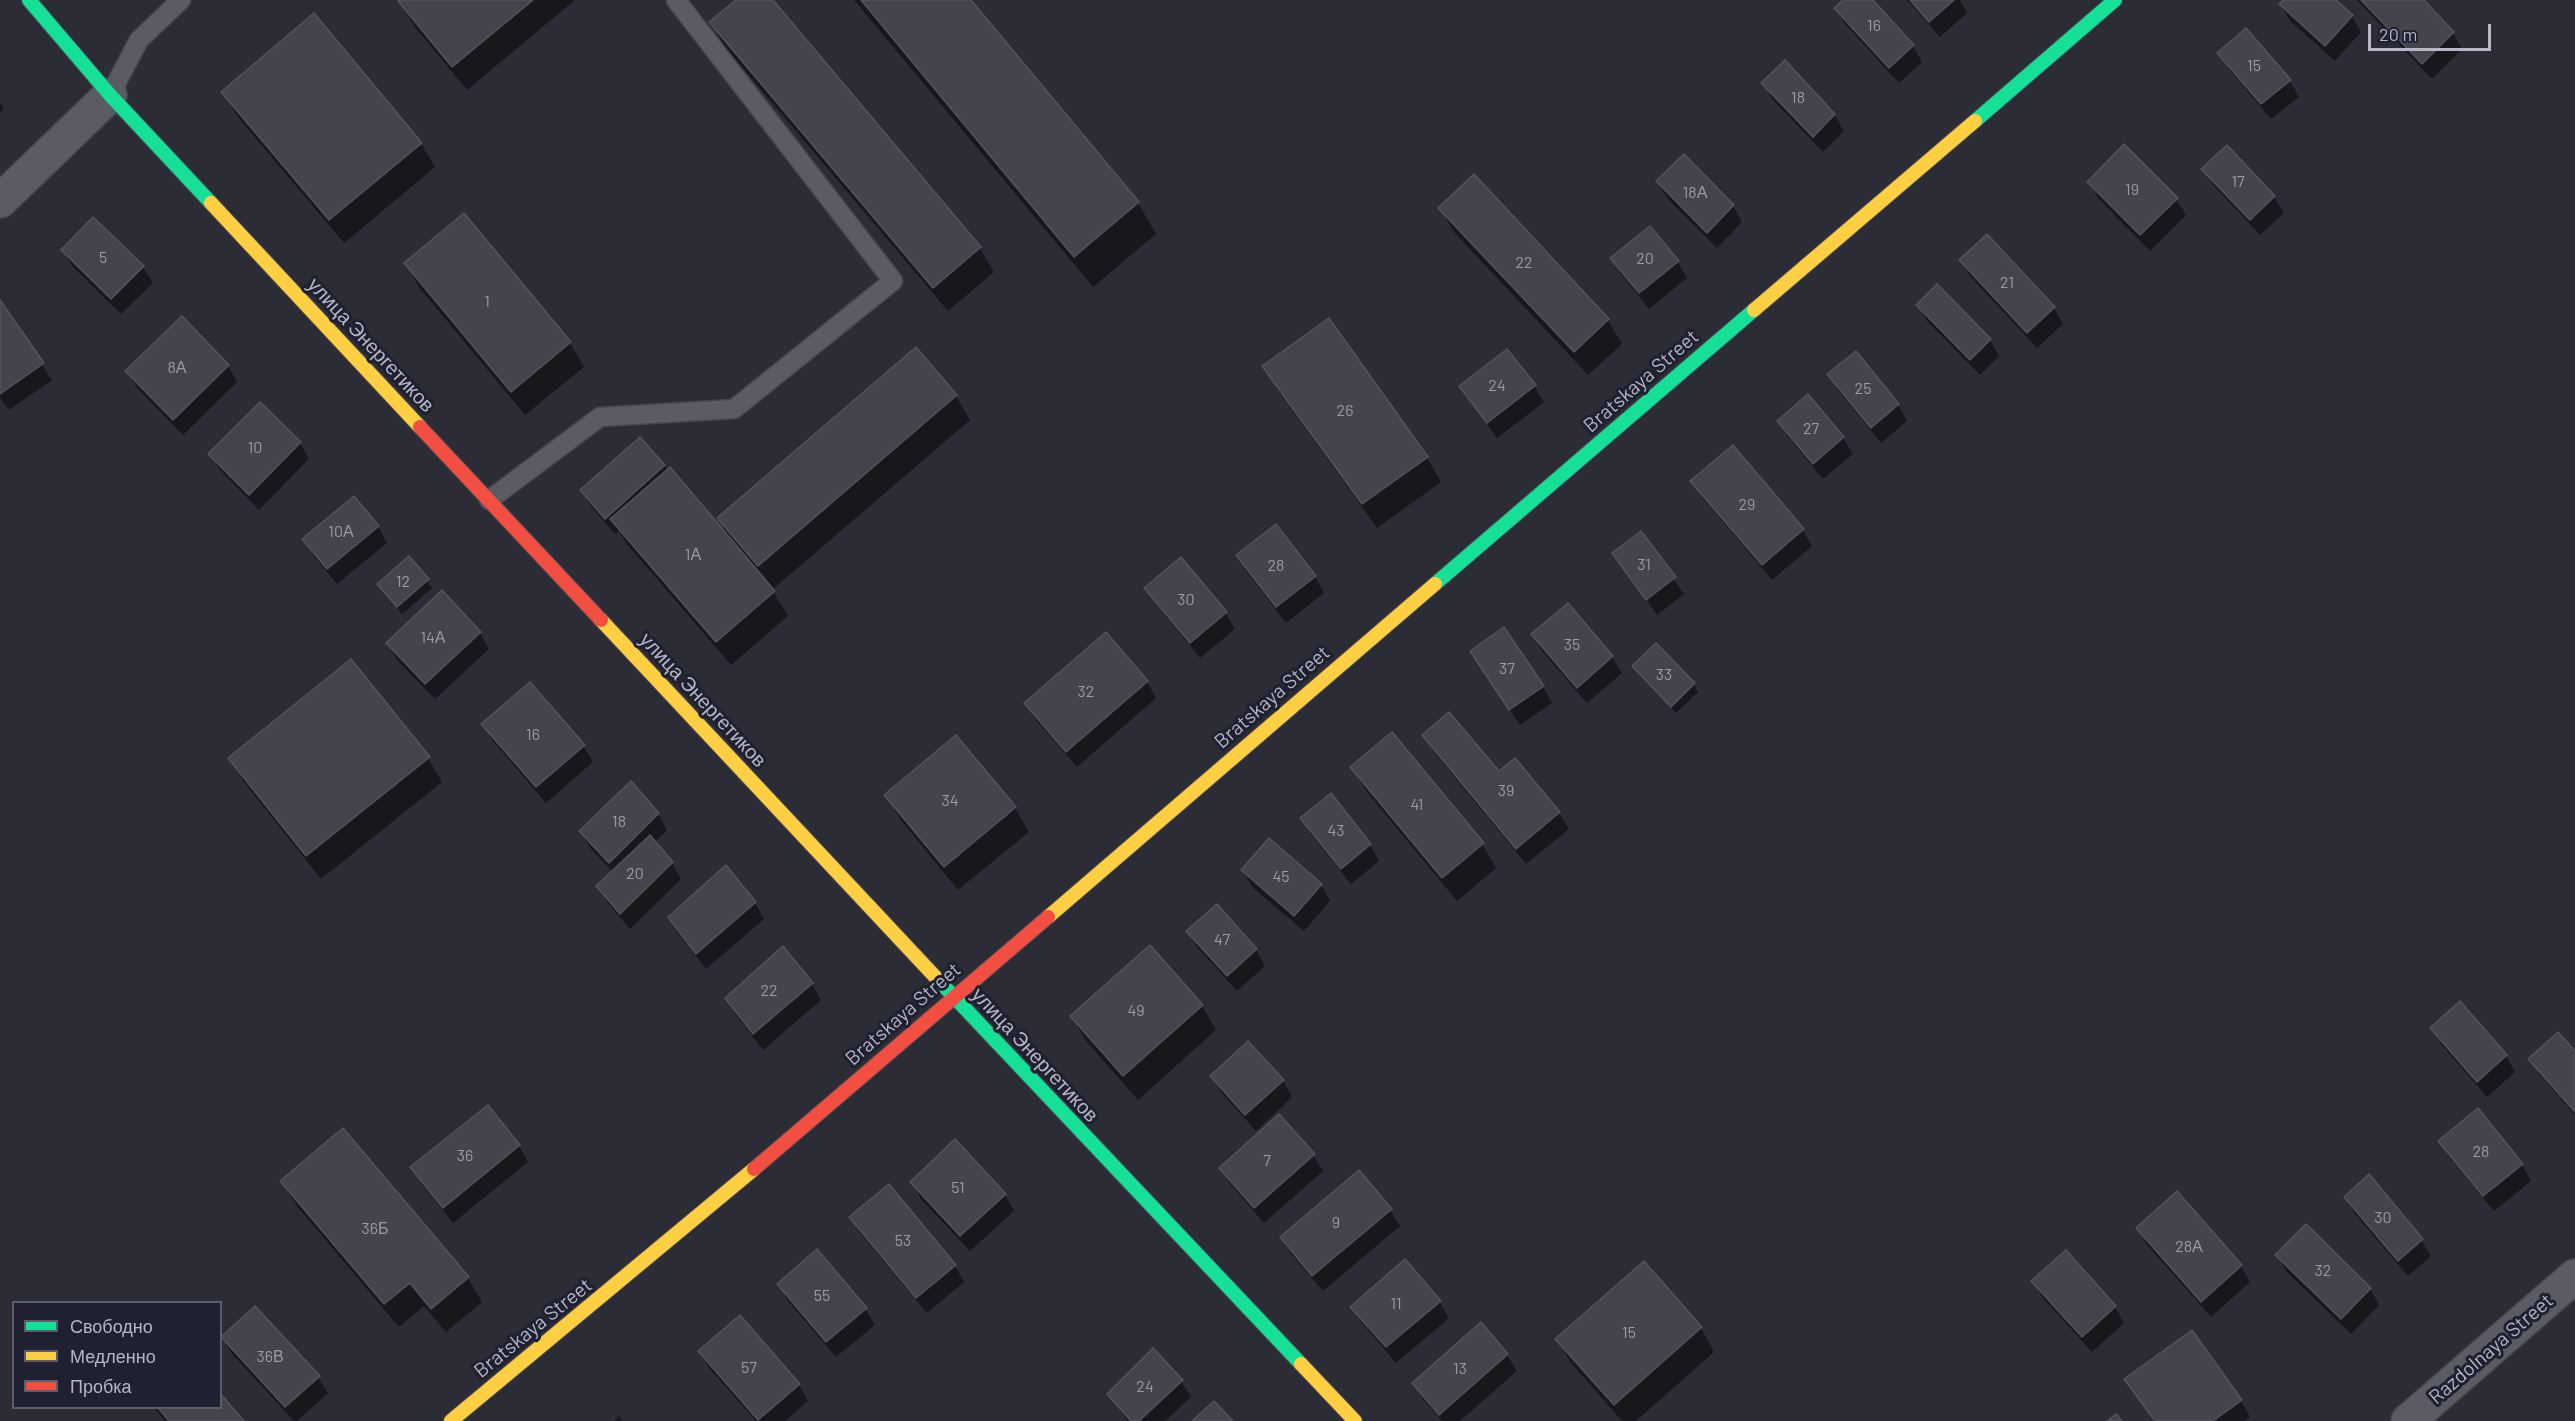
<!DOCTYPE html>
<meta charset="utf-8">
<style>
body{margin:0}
#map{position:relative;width:2575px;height:1421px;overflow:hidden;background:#2b2c36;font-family:Barlow,sans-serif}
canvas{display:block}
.legend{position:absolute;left:12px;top:1301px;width:210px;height:108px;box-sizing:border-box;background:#1f2030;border:2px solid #5b5c6c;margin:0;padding:8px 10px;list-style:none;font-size:18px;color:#b6b6c6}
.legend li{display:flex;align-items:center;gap:12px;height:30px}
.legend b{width:30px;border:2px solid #5b5c6c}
.scale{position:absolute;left:2368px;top:24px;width:123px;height:27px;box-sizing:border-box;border:3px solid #b6b6c6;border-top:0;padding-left:8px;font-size:18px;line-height:21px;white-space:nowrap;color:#b6b6c6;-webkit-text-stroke:4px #1f2030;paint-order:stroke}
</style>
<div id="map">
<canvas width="2575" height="1421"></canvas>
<ul class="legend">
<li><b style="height:8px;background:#16e098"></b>Свободно</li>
<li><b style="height:8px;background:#ffcf43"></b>Медленно</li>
<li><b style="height:8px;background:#f24e42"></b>Пробка</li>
</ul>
<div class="scale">20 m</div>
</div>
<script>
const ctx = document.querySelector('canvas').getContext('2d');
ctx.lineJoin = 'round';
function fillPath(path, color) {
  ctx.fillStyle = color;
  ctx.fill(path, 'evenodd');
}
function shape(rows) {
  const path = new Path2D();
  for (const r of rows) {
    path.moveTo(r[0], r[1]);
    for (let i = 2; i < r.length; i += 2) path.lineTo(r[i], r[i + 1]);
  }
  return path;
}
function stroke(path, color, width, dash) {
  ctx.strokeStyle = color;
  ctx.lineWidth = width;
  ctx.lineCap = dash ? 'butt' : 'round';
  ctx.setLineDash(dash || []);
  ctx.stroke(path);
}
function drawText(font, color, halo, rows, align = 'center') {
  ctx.font = font + ' Barlow,sans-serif';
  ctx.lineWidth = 6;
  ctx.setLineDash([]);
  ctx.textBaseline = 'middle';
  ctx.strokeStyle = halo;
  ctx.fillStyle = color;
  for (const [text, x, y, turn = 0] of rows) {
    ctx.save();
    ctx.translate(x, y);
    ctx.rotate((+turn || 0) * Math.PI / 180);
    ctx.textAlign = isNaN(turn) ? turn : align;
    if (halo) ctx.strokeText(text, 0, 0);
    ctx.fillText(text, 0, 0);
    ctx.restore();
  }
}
fillPath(shape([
 [402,0,575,0,467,90,414,26,400,2],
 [738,0,771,0,980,248,994,272,948,311,725,47,711,23],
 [854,0,969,0,1138,203,1156,234,1093,287],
 [1845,0,1871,0,1913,46,1922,62,1899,83,1845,24,1836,8],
 [1907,0,1960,0,1967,13,1940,37],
 [2285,0,2334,0,2352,16,2361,32,2335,61,2290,21,2281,5],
 [2357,0,2422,0,2453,33,2462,49,2432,79],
 [2219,53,2289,80,2299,97,2271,119,2229,69],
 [1763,83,1834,114,1844,131,1823,152,1772,99],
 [223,92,421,143,435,167,344,243,237,116],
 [0,102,4,109,0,113],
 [2227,147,2274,197,2284,213,2260,235,2213,185,2203,169],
 [1684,156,1733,206,1742,222,1717,248,1667,198,1658,182],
 [2089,182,2176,199,2186,215,2150,251,2098,198],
 [1440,208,1608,320,1622,344,1588,375,1454,232],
 [464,215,570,343,584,367,525,415,419,287,406,263],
 [93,219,143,267,153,283,121,314,72,266,63,250],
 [1612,258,1678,262,1687,278,1649,309,1621,274],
 [1961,260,2054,308,2063,324,2037,348,1970,276],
 [0,302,52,380,9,410,0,398],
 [1918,305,1990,340,1999,356,1980,375,1927,321],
 [182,318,228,366,237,382,183,435,137,388,127,372],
 [915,349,956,396,970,420,772,590,788,616,731,665,626,543,619,531,615,534,591,506,582,490,640,439,728,537,719,519],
 [1855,353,1898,405,1907,421,1881,443,1839,391,1829,375],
 [1264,366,1427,458,1441,482,1377,528,1278,390],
 [1534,386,1544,402,1497,438,1461,387],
 [1808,396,1843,438,1853,454,1823,479,1788,437,1778,421],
 [300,443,309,459,259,510,220,470,210,454],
 [1692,481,1802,530,1812,546,1772,580,1702,497],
 [378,526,387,543,337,584,313,555,304,539],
 [1641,533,1684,594,1657,615,1614,554],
 [1238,556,1315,577,1324,593,1286,623,1247,572],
 [409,558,432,588,402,614,379,584],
 [1146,588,1225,613,1235,629,1200,658,1156,604],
 [480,633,489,649,435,699,397,660,388,644],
 [1533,635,1612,657,1622,673,1587,703,1542,651],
 [1656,645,1694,684,1698,692,1676,713,1634,667],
 [1472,652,1543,686,1552,703,1520,725],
 [1147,682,1156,698,1077,767,1036,720,1026,703],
 [483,724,583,746,593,762,546,803,492,740],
 [1424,735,1498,773,1559,813,1569,829,1526,864,1434,752],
 [230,758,428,758,442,782,321,879,244,782],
 [1352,767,1482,844,1496,868,1457,901,1366,791],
 [886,795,1015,808,1029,832,958,890,900,819],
 [1330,795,1370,845,1379,861,1351,884,1311,834,1302,818],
 [658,814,667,830,654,843,672,863,681,879,630,929,607,902,598,886,613,872,590,848,581,832],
 [1243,871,1321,885,1330,901,1304,931,1252,887],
 [755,903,764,919,706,969,679,934,670,918],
 [1188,932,1256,950,1265,966,1237,991,1198,948],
 [1150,947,1202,1006,1216,1030,1138,1100,1086,1041,1072,1017],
 [812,984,821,1000,763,1050,736,1015,727,999],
 [2432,1028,2506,1056,2515,1072,2487,1097,2441,1044],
 [1248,1043,1283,1081,1292,1097,1256,1131,1221,1092,1212,1076],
 [2575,1053,2575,1115,2540,1075,2530,1059],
 [343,1130,468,1278,482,1302,446,1332,424,1306,399,1327,296,1205,282,1182],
 [2440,1142,2522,1165,2531,1181,2494,1211,2450,1158],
 [519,1146,528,1162,453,1223,422,1184,412,1168],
 [1313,1155,1323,1171,1264,1223,1230,1184,1220,1168],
 [912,1182,1005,1195,1014,1211,970,1251,921,1199],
 [2346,1198,2421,1240,2431,1256,2408,1276,2355,1214],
 [1390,1210,1400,1226,1323,1291,1291,1254,1282,1238],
 [851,1217,955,1266,964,1282,927,1313,860,1233],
 [2138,1229,2241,1266,2250,1282,2211,1317,2147,1245],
 [2065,1252,2115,1307,2124,1323,2092,1352,2042,1297,2033,1281],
 [2277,1255,2370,1289,2379,1305,2351,1334,2286,1271],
 [779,1285,865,1309,875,1325,836,1357,788,1301],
 [1439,1301,1449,1318,1396,1363,1362,1323,1352,1307],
 [740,1317,799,1385,808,1401,785,1421,756,1421,709,1368,700,1351],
 [1481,1325,1507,1355,1517,1371,1460,1421,1442,1421,1423,1399,1414,1383],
 [1701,1328,1714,1352,1636,1421,1622,1421,1571,1363,1557,1339],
 [223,1338,318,1377,328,1393,297,1421,294,1421,232,1354],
 [2126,1379,2241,1401,2250,1417,2244,1421,2154,1421],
 [1181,1381,1191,1397,1165,1421,1128,1421,1109,1394],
 [154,1408,220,1408,242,1421,165,1421],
 [619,1416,623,1421,614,1421]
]), '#0007');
const building = shape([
 [400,0,533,0,452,67,398,1,400,0],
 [736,0,773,0,981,247,933,288,709,22,736,0],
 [861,0,971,0,1139,202,1074,257,861,0],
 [1843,0,1873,0,1914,45,1889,68,1834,8,1843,0],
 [1910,0,1954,0,1929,22,1910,0],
 [2283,0,2336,0,2353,15,2325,46,2279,4,2283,0],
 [2361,0,2424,0,2454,32,2422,64,2361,0],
 [314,13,422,143,329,220,221,92,314,13],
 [2246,28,2291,80,2261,104,2217,53,2246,28],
 [1785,60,1835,114,1813,137,1761,83,1785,60],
 [2124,144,2178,198,2140,235,2087,182,2124,144],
 [2227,145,2275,196,2250,220,2201,169,2227,145],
 [1684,154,1734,205,1707,233,1656,181,1684,154],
 [1474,174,1609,319,1574,352,1438,208,1474,174],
 [464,213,571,342,511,392,404,263,464,213],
 [93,217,144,266,111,299,61,250,93,217],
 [1650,226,1679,261,1639,293,1610,258,1650,226],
 [1987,234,2055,307,2027,333,1959,260,1987,234],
 [1937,284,1991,339,1970,360,1916,305,1937,284],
 [0,300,44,363,0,394,0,300],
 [182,316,229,365,173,420,125,371,182,316],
 [1329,318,1428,457,1362,504,1262,366,1329,318],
 [916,347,957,395,758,566,717,518,916,347],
 [1507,349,1536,385,1487,423,1459,386,1507,349],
 [1856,351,1899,404,1871,428,1827,374,1856,351],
 [1808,394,1844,437,1813,464,1777,421,1808,394],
 [260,402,301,442,249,495,208,454,260,402],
 [640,437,665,465,605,519,580,490,640,437],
 [1733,445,1804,529,1762,565,1690,481,1733,445],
 [670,467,775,591,716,642,610,519,670,467],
 [354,496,379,526,327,569,302,539,354,496],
 [1276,524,1316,576,1276,607,1236,555,1276,524],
 [1641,531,1676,577,1646,600,1612,553,1641,531],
 [409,556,429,579,397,607,377,584,409,556],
 [1181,557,1227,612,1190,643,1144,588,1181,557],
 [442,590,481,632,425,684,386,643,442,590],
 [1568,603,1613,656,1577,688,1531,634,1568,603],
 [1504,627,1544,686,1509,710,1470,651,1504,627],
 [1106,632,1148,681,1066,752,1024,703,1106,632],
 [1656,643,1695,683,1671,707,1632,666,1656,643],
 [351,659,430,757,306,856,228,758,351,659],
 [530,682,585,745,536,787,481,724,530,682],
 [1449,712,1499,771,1515,758,1560,812,1516,849,1422,735,1449,712],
 [1392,732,1484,843,1442,878,1350,767,1392,732],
 [956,735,1016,807,944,867,884,795,956,735],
 [631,781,659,813,609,863,579,831,631,781],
 [1331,793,1371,844,1341,869,1300,818,1331,793],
 [650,835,673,862,620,914,596,886,650,835],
 [1269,838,1322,884,1294,916,1241,870,1269,838],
 [726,865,756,902,696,954,668,917,726,865],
 [1217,904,1257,949,1227,976,1186,931,1217,904],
 [1150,945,1203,1005,1123,1076,1070,1016,1150,945],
 [783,946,813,983,753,1034,725,998,783,946],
 [2460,1001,2507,1055,2477,1082,2430,1028,2460,1001],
 [2558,1032,2575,1051,2575,1112,2528,1059,2558,1032],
 [1248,1041,1284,1080,1245,1115,1210,1076,1248,1041],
 [488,1105,520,1145,443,1208,410,1167,488,1105],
 [2478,1108,2523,1164,2483,1196,2438,1141,2478,1108],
 [1279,1114,1315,1154,1254,1208,1219,1168,1279,1114],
 [343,1128,469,1277,431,1309,410,1283,384,1304,280,1181,343,1128],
 [955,1139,1006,1194,960,1236,910,1182,955,1139],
 [1359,1170,1392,1209,1312,1276,1280,1237,1359,1170],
 [2369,1174,2423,1239,2398,1261,2344,1197,2369,1174],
 [889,1184,956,1265,916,1298,849,1217,889,1184],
 [2177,1191,2242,1265,2201,1302,2136,1228,2177,1191],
 [2306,1224,2371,1288,2341,1319,2275,1255,2306,1224],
 [817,1249,867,1308,826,1342,777,1284,817,1249],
 [2066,1250,2116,1306,2082,1337,2031,1281,2066,1250],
 [1405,1259,1441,1301,1386,1347,1350,1307,1405,1259],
 [1644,1261,1702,1327,1614,1405,1555,1339,1644,1261],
 [255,1306,320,1376,285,1407,221,1337,255,1306],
 [740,1315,800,1384,758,1420,698,1351,740,1315],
 [1481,1322,1508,1354,1439,1415,1412,1383,1481,1322],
 [2192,1330,2242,1400,2213,1421,2155,1421,2124,1379,2192,1330],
 [1153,1348,1183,1380,1139,1421,1131,1421,1107,1394,1153,1348],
 [220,1393,244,1421,169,1421,158,1408,220,1408,220,1393],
 [1214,1401,1233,1421,1192,1421,1214,1401],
 [2116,1414,2122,1421,2107,1421,2116,1414]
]);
fillPath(building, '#44444d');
stroke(building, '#53535d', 1.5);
const lane = shape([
 [110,95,139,40,181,0],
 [489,500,600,417,734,409,893,281,676,0]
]);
const street = shape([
 [0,201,110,95],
 [2408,1421,2575,1276]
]);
const fast = shape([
 [29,0,110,95,211,203],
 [1975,121,2115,0],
 [1435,584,1754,310],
 [940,982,1301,1364]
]);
const slow = shape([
 [211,203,420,427],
 [1754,310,1975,121],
 [601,620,940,982],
 [1048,917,1435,584],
 [1301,1364,1355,1421],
 [451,1421,754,1169]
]);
const jam = shape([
 [420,427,601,620],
 [754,1169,1048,917]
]);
stroke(lane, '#47484f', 21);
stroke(street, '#47484f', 36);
stroke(fast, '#47484f', 16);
stroke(slow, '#47484f', 16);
stroke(jam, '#47484f', 16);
stroke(lane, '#5b5b64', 18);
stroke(street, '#5b5b64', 33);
stroke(fast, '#16e098', 14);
stroke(slow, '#ffcf43', 14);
stroke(jam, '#f24e42', 14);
drawText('16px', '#9a9aa8', null, [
 ["16",1874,26],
 ["15",2254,66],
 ["18",1798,98],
 ["17",2238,182],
 ["19",2132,190],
 ["18А",1695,193],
 ["5",103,258],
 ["20",1645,259],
 ["22",1524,263],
 ["21",2007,283],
 ["1",487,302],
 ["8А",177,368],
 ["24",1497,386],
 ["25",1863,389],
 ["26",1345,411],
 ["27",1811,429],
 ["10",255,448],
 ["29",1747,505],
 ["10А",341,532],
 ["1А",693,555],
 ["31",1644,565],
 ["28",1276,566],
 ["12",403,582],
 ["30",1186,600],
 ["14А",433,638],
 ["35",1572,645],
 ["37",1507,669],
 ["33",1664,675],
 ["32",1086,692],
 ["16",533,735],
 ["39",1506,791],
 ["34",950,801],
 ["41",1417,805],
 ["18",619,822],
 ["43",1336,831],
 ["20",635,874],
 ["45",1281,877],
 ["47",1222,940],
 ["22",769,991],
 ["49",1136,1011],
 ["28",2481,1152],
 ["36",465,1156],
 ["7",1267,1161],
 ["51",958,1188],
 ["30",2383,1218],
 ["9",1336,1223],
 ["36Б",375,1229],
 ["53",903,1241],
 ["28А",2189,1247],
 ["32",2323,1271],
 ["55",822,1296],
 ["11",1396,1304],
 ["15",1629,1333],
 ["36В",270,1357],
 ["57",749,1368],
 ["13",1460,1369],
 ["24",1145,1387]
]);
drawText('20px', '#b6b6c6', '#1f2030', [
 ["улица Энергетиков",371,345,47],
 ["Bratskaya Street",1641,381,-41],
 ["Bratskaya Street",1272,697,-41],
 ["улица Энергетиков",703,700,47],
 ["Bratskaya Street",903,1014,-41],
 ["улица Энергетиков",1035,1055,47],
 ["Bratskaya Street",533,1328,-39],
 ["Razdolnaya Street",2491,1349,-41]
]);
</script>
